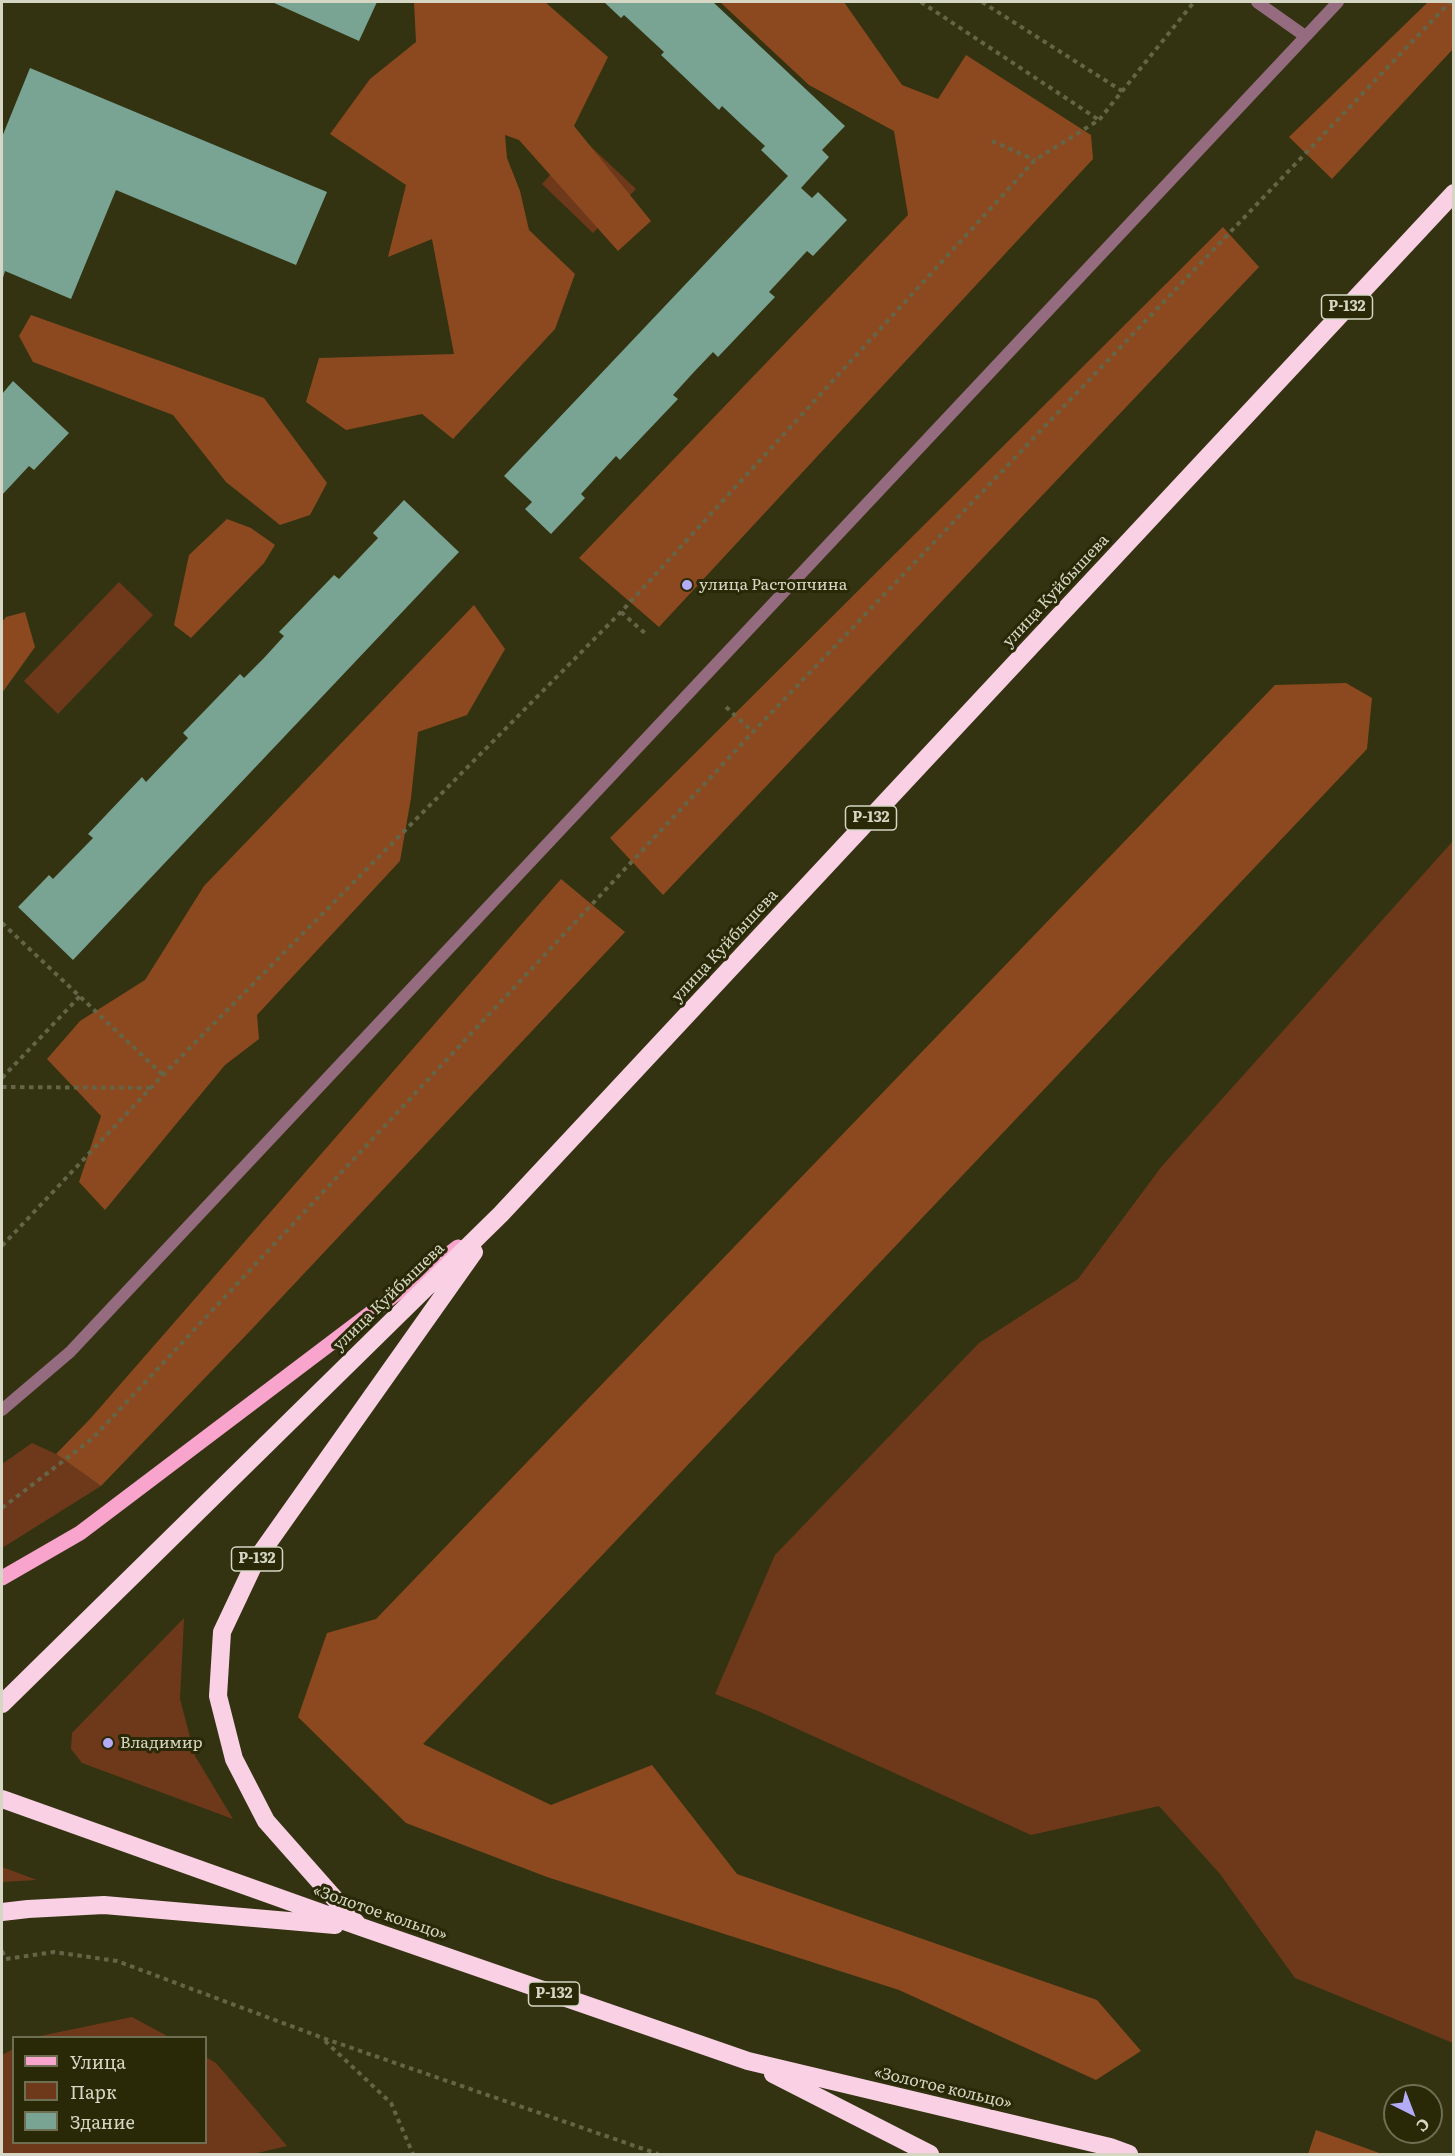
<!DOCTYPE html>
<meta charset="utf-8">
<style>
body{margin:0}
#map{position:relative;width:1455px;height:2156px;overflow:hidden;background:#331;font-family:Literata,serif}
canvas{display:block}
.frame{position:absolute;inset:0;border:3px solid #d5d6c3;pointer-events:none}
.legend{position:absolute;left:12px;top:2036px;width:195px;height:108px;box-sizing:border-box;background:#292907;border:2px solid #6e6e52;margin:0;padding:8px 10px;list-style:none;font-size:18px;color:#d5d6c3}
.legend li{display:flex;align-items:center;gap:12px;height:30px}
.legend b{width:30px;border:2px solid #6e6e52}
.north{position:absolute;left:1383px;top:2084px;width:60px;height:60px;box-sizing:border-box;background:#292907;border:2px solid #6e6e52;border-radius:50%;rotate:138deg;font-size:16px;font-weight:700;line-height:24px;text-align:center;color:#d5d6c3}
.north::after{content:'';display:block;margin:auto;width:21px;height:27px;background:#b5acf8;clip-path:polygon(50% 0,100% 100%,50% 72%,0 100%)}
</style>
<div id="map">
<canvas width="1455" height="2156"></canvas>
<div class="frame"></div>
<ul class="legend">
<li><b style="height:8px;background:#f8a4cd"></b>Улица</li>
<li><b style="height:16px;background:#6e391a"></b>Парк</li>
<li><b style="height:16px;background:#79a393"></b>Здание</li>
</ul>
<div class="north">С</div>
</div>
<script>
const ctx = document.querySelector('canvas').getContext('2d');
ctx.lineJoin = 'round';
function fillPath(path, color) {
  ctx.fillStyle = color;
  ctx.fill(path, 'evenodd');
}
function shape(rows) {
  const path = new Path2D();
  for (const r of rows) {
    path.moveTo(r[0], r[1]);
    for (let i = 2; i < r.length; i += 2) path.lineTo(r[i], r[i + 1]);
  }
  return path;
}
function stroke(path, color, width, dash) {
  ctx.strokeStyle = color;
  ctx.lineWidth = width;
  ctx.lineCap = dash ? 'butt' : 'round';
  ctx.setLineDash(dash || []);
  ctx.stroke(path);
}
function drawText(font, color, halo, rows, align = 'center') {
  ctx.font = font + ' Literata,serif';
  ctx.lineWidth = 6;
  ctx.setLineDash([]);
  ctx.textBaseline = 'middle';
  ctx.strokeStyle = halo;
  ctx.fillStyle = color;
  for (const [text, x, y, turn = 0] of rows) {
    ctx.save();
    ctx.translate(x, y);
    ctx.rotate((+turn || 0) * Math.PI / 180);
    ctx.textAlign = isNaN(turn) ? turn : align;
    if (halo) ctx.strokeText(text, 0, 0);
    ctx.fillText(text, 0, 0);
    ctx.restore();
  }
}
fillPath(shape([
 [583,139,636,189,593,233,542,184],
 [119,582,153,615,58,714,24,681],
 [1453,841,1453,2043,1295,1978,1220,1874,1159,1806,1031,1835,758,1711,715,1694,775,1555,979,1343,1078,1279,1162,1166],
 [32,1443,56,1454,101,1486,2,1548,2,1464],
 [184,1618,180,1699,195,1756,233,1819,82,1763,71,1749,72,1733],
 [2,1867,37,1880,2,1882],
 [132,2017,169,2037,37,2037,40,2036],
 [13,2049,14,2142,206,2142,206,2057,216,2063,287,2146,253,2154,2,2154,2,2055]
]), '#6e391a');
fillPath(shape([
 [414,2,545,2,608,57,574,126,651,221,618,251,519,140,505,135,507,158,520,191,529,230,575,274,555,329,453,439,422,414,346,430,306,402,319,358,454,354,432,239,388,257,406,185,330,134,370,79,416,42],
 [720,2,844,2,902,85,938,99,966,55,1091,135,1093,159,659,627,579,558,908,215,894,131,809,85],
 [1428,2,1453,2,1453,49,1332,179,1289,137],
 [1223,227,1259,267,663,895,610,838],
 [31,315,264,398,327,483,310,515,280,525,226,482,173,415,33,362,19,336],
 [227,519,251,528,275,545,264,563,191,638,174,625,189,555],
 [474,605,505,649,467,715,418,732,411,798,400,861,257,1015,259,1039,225,1065,105,1210,79,1182,101,1116,47,1059,80,1021,145,980,204,886],
 [25,612,35,647,2,693,2,622,6,617],
 [1346,683,1372,698,1367,749,423,1744,551,1805,652,1765,737,1874,1097,2000,1141,2051,1096,2080,899,1990,547,1877,406,1823,298,1717,327,1633,376,1619,1275,685],
 [561,879,625,932,251,1330,101,1486,56,1454,90,1419],
 [1316,2130,1382,2154,1308,2154]
]), '#8c4920');
fillPath(shape([
 [272,2,377,2,359,41],
 [604,2,713,2,845,126,822,150,829,157,801,188,812,198,818,192,847,220,813,256,807,251,769,292,775,297,718,357,713,352,693,373,673,395,678,399,620,460,616,456,581,494,585,498,551,534,525,509,532,502,504,476,788,176,761,150,765,146,741,124,722,106,719,110,661,55,664,52,624,15,621,18],
 [30,68,327,192,296,265,116,190,71,299,5,271,2,281,2,137],
 [13,381,69,433,34,470,29,466,2,495,2,394],
 [404,500,459,552,73,960,18,907,49,875,53,879,93,838,88,834,142,777,146,782,188,738,183,733,240,674,244,678,264,658,284,636,279,632,334,575,339,579,378,538,373,533]
]), '#79a393');
stroke(shape([
 [921,2,1099,120],
 [982,2,1122,91],
 [992,141,1035,160],
 [621,612,647,635],
 [726,707,753,732],
 [2,923,163,1075],
 [2,1078,80,996],
 [2,1087,151,1088],
 [2,1246,163,1075,621,612,1035,160,1099,120,1194,2],
 [2,1508,93,1438,753,732,1450,2],
 [2,1951,6,1959,54,1952,117,1961,323,2038,658,2154],
 [325,2041,391,2103,413,2154]
]), '#646547', 4, [4.5, 4.5]);
stroke(shape([
 [1257,2,1305,36],
 [2,1410,70,1352,1338,2]
]), '#956b7f', 12);
stroke(shape([
 [2,1578,80,1533,458,1247]
]), '#f8a4cd', 15);
stroke(shape([
 [2,1704,501,1214,1454,193],
 [2,1799,361,1927,748,2061,1110,2147,1129,2154],
 [2,1912,28,1909,104,1905,335,1925],
 [358,1925,266,1821,234,1759,218,1696,222,1632,256,1560,474,1252],
 [773,2074,930,2154]
]), '#fad1e4', 18);
for (const [x, y, r, color] of [
 [687,585,6,"#b5acf8"],
 [108,1743,6,"#b5acf8"]
]) {
  const dot = new Path2D();
  dot.arc(x, y, r, 0, 2 * Math.PI);
  ctx.fillStyle = color;
  ctx.fill(dot);
  stroke(dot, '#292907', 2);
}
for (const [x, y, w] of [
 [1347,307,51],
 [871,818,51],
 [257,1559,51],
 [554,1994,51]
]) {
  const box = new Path2D();
  box.roundRect(x - w / 2, y - 12, w, 24, 4.5);
  ctx.fillStyle = '#292907';
  ctx.fill(box);
  stroke(box, '#d5d6c3', 1.5);
}
drawText('bold 15px', '#d5d6c3', null, [
 ["Р-132",1347,307],
 ["Р-132",871,818],
 ["Р-132",257,1559],
 ["Р-132",554,1994]
]);
drawText('16px', '#d5d6c3', '#292907', [
 ["улица Растопчина",699,585],
 ["Владимир",120,1743]
], 'left');
drawText('16px', '#d5d6c3', '#292907', [
 ["улица Куйбышева",1056,591,-47],
 ["улица Куйбышева",725,946,-47],
 ["улица Куйбышева",389,1297,-44],
 ["«Золотое кольцо»",380,1913,19],
 ["«Золотое кольцо»",943,2088,13]
]);
</script>
